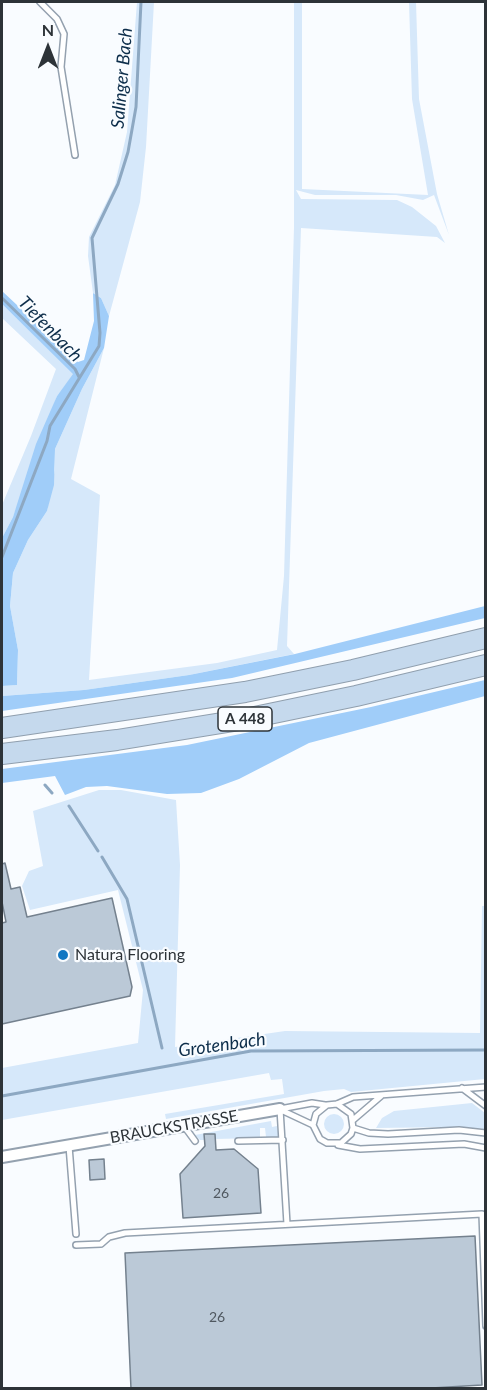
<!DOCTYPE html>
<style>
body{margin:0}
#map{position:relative;width:487px;height:1390px;overflow:hidden;background:#f9fcff;font-family:Lato,sans-serif}
canvas{display:block}
.frame{position:absolute;inset:0;border:3px solid #2d3338;pointer-events:none}
.north{position:absolute;left:18px;top:18px;width:60px;height:60px;-webkit-text-stroke:4px #f9fcff;paint-order:stroke;rotate:0deg;font-size:16px;font-weight:700;line-height:24px;text-align:center;color:#2d3338}
.north::after{content:'';display:block;margin:auto;width:21px;height:27px;background:#2d3338;clip-path:polygon(50% 0,100% 100%,50% 72%,0 100%)}
</style>
<div id="map">
<canvas width="487" height="1390"></canvas>
<div class="frame"></div>
<div class="north">N</div>
</div>
<script>
const ctx = document.querySelector('canvas').getContext('2d');
ctx.lineJoin = 'round';
function fillPath(path, color) {
  ctx.fillStyle = color;
  ctx.fill(path, 'evenodd');
}
function shape(rows) {
  const path = new Path2D();
  for (const r of rows) {
    if (r.length === 3) {
      path.moveTo(r[0] + r[2], r[1]);
      path.arc(r[0], r[1], r[2], 0, 2 * Math.PI);
      continue;
    }
    path.moveTo(r[0], r[1]);
    for (let i = 2; i < r.length; i += 2) path.lineTo(r[i], r[i + 1]);
  }
  return path;
}
function stroke(path, color, width, dash) {
  ctx.strokeStyle = color;
  ctx.lineWidth = width;
  ctx.lineCap = dash ? 'butt' : 'round';
  ctx.setLineDash(dash || []);
  ctx.stroke(path);
}
function drawText(font, color, halo, rows, align = 'center') {
  ctx.font = font + ' Lato,sans-serif';
  ctx.lineWidth = 4.5;
  ctx.setLineDash([]);
  ctx.textBaseline = 'middle';
  ctx.strokeStyle = halo;
  ctx.fillStyle = color;
  for (const [text, x, y, turn = 0] of rows) {
    ctx.save();
    ctx.translate(x, y);
    ctx.rotate((+turn || 0) * Math.PI / 180);
    ctx.textAlign = isNaN(turn) ? turn : align;
    if (halo) ctx.strokeText(text, 0, 0);
    ctx.fillText(text, 0, 0);
    ctx.restore();
  }
}
fillPath(shape([
 [137,2,154,2,146,147,140,202,109,316,101,298,93,293,88,256,89,237,115,185,127,132],
 [294,2,302,2,302,189,428,195,412,99,409,2,416,2,419,99,437,194,449,235,434,195,423,200,396,195,315,195,296,190,301,199,397,200,412,207,436,226,445,243,437,237,301,228,287,646,294,654,189,675,84,690,2,696,2,686,17,685,18,650,10,606,13,573,28,540,47,511,55,469,55,449,82,389,104,348,71,479,100,495,89,680,217,663,277,650,284,576,294,227],
 [2,304,74,374,57,396,13,517,2,538,2,505,31,436,56,369,2,318],
 [99,790,121,790,176,800,180,865,175,1047,285,1031,480,1033,482,906,485,906,485,1079,351,1092,344,1089,324,1091,166,1119,165,1114,284,1094,282,1079,271,1080,269,1073,2,1120,2,1068,138,1043,143,990,118,890,30,910,22,886,29,871,43,866,33,811],
 [472,1103,485,1113,485,1129,457,1127,376,1128,382,1118,394,1111],
 [334,1124,10],
 [271,1121,272,1127,277,1126,279,1137,266,1137,265,1128,260,1128,260,1138,215,1139,214,1134,205,1134,205,1140,200,1140,195,1135]
]), '#d6e8fa');
fillPath(shape([
 [2,291,78,362,84,360,94,321,93,293,101,298,109,316,104,348,82,389,55,449,54,485,47,511,28,540,13,573,10,606,18,650,17,685,2,686,2,538,13,517,36,444,57,396,73,374,2,304],
 [485,606,485,618,232,678,2,711,2,696,84,690,189,675,295,654],
 [485,680,485,696,309,743,239,779,201,793,167,794,107,786,86,787,65,795,55,776,2,783,2,769,187,745,371,707]
]), '#a0cdf9');
stroke(shape([
 [2,298,75,369,79,377],
 [2,557,47,441,50,426,99,346,100,333,92,238,118,184,128,152,136,107,141,2],
 [45,785,52,793],
 [69,806,98,851],
 [102,857,127,899,162,1048],
 [2,1096,251,1051,486,1050]
]), '#8da8c2', 3);
const building = shape([
 [5,863,11,889,20,887,27,917,112,898,132,987,130,996,2,1024,2,923,6,922,2,902,2,864,5,863],
 [204,1134,215,1134,216,1150,234,1149,258,1169,261,1213,183,1218,180,1174,205,1146,204,1134],
 [104,1159,105,1179,90,1180,89,1160,104,1159],
 [475,1236,482,1385,415,1389,131,1389,125,1253,475,1236]
]);
fillPath(building, '#bbc9d7');
stroke(building, '#74818e', 1.5);
const lane = shape([
 [40,2,57,19,64,34,61,67,75,155],
 [462,1088,486,1106],
 [337,1104,351,1114,353,1128,351,1134,341,1143,327,1143,320,1139,313,1125,316,1114,327,1105,337,1104,353,1097,486,1087],
 [280,1109,287,1224],
 [280,1109,312,1103,325,1105],
 [281,1110,313,1125],
 [353,1120,381,1096],
 [184,1126,195,1141],
 [353,1128,369,1133,388,1134,459,1130,486,1133],
 [238,1141,283,1140],
 [338,1145,360,1149,464,1144,486,1148],
 [69,1146,76,1234],
 [76,1245,101,1244,109,1237,125,1233,482,1214,486,1326]
]);
const street = shape([
 [2,1157,280,1109]
]);
const highway = shape([
 [2,728,245,692,353,670,486,638],
 [2,754,117,740,240,720,356,696,486,665]
]);
stroke(lane, '#94a1af', 8);
stroke(street, '#94a1af', 14);
stroke(highway, '#909fae', 22);
stroke(lane, '#fff', 5);
stroke(street, '#fff', 10);
stroke(highway, '#c5d9ed', 20);
for (const [x, y, r, color] of [
 [63,955,6,"#1277c2"]
]) {
  const dot = new Path2D();
  dot.arc(x, y, r, 0, 2 * Math.PI);
  ctx.fillStyle = color;
  ctx.fill(dot);
  stroke(dot, '#f9fcff', 2);
}
drawText('14px', '#505860', null, [
 ["26",221,1193],
 ["26",217,1317]
]);
for (const [x, y, w] of [
 [245,719,54]
]) {
  const box = new Path2D();
  box.roundRect(x - w / 2, y - 12, w, 24, 4.5);
  ctx.fillStyle = '#f9fcff';
  ctx.fill(box);
  stroke(box, '#2d3338', 1.5);
}
drawText('bold 15px', '#2d3338', null, [
 ["A 448",245,719]
]);
drawText('16px', '#2d3338', '#f9fcff', [
 ["Natura Flooring",75,955]
], 'left');
drawText('16px', '#2d3338', '#f9fcff', [
 ["BRAUCKSTRASSE",174,1127,-10]
]);
drawText('italic 18px', '#0c2d4a', '#f9fcff', [
 ["Salinger Bach",122,78,-85],
 ["Tiefenbach",50,329,46],
 ["Grotenbach",222,1045,-8]
]);
</script>
